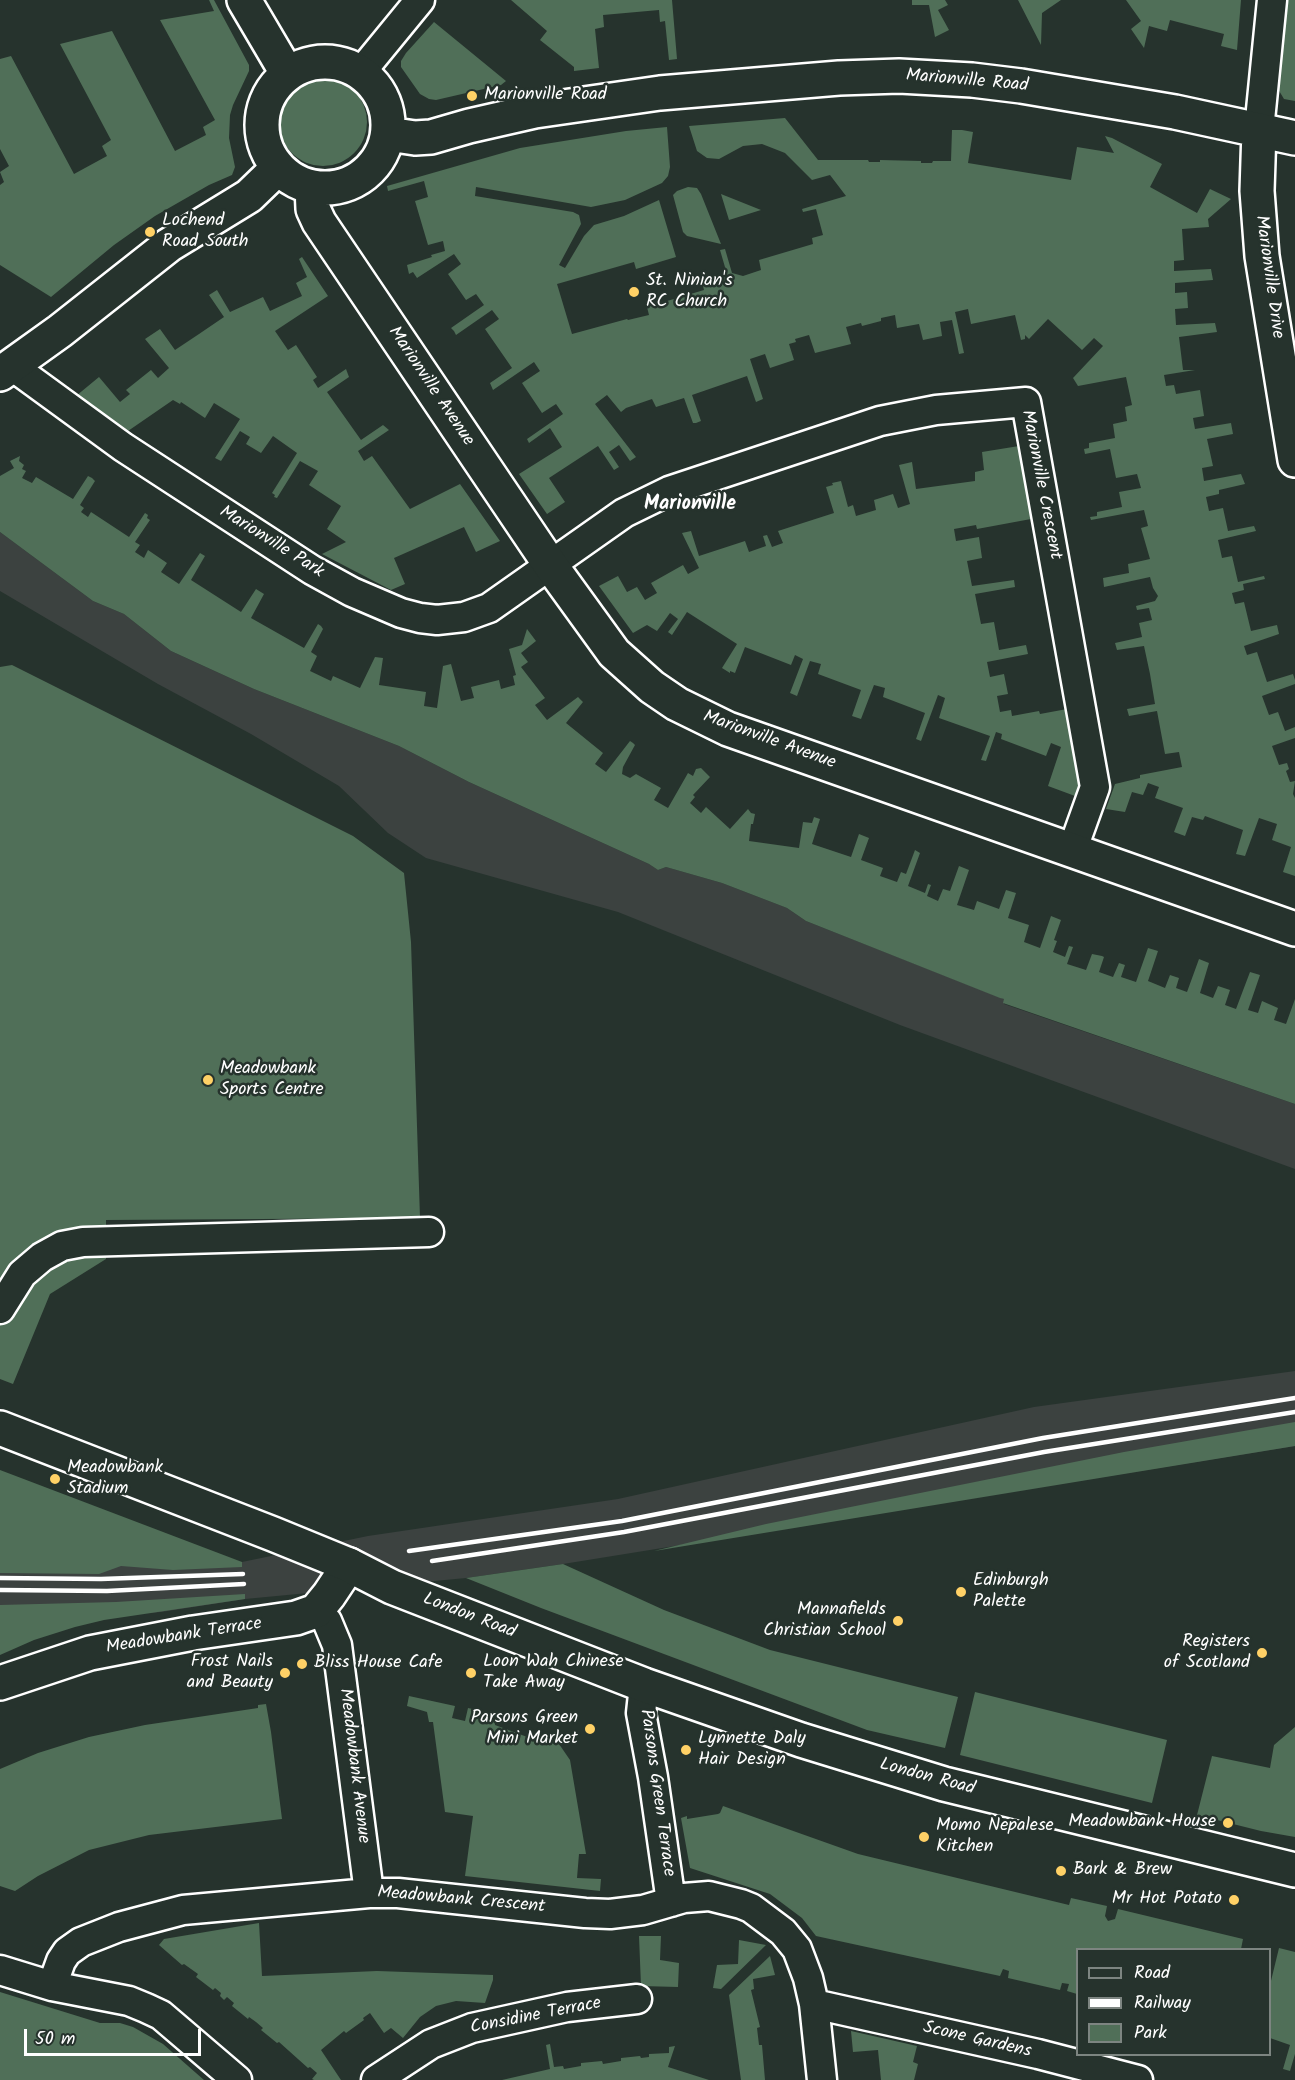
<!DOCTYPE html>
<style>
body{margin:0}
#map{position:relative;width:1295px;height:2080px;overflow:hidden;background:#26332d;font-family:Kalam,sans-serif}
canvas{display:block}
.legend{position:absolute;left:1076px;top:1948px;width:195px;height:108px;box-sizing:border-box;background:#26332d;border:2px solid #7d8581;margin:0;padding:8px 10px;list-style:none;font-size:18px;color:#fff}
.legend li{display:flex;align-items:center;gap:12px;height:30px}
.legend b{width:30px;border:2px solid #7d8581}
.scale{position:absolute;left:24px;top:2029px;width:177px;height:27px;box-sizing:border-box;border:3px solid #fff;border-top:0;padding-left:8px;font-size:18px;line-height:21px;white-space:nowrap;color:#fff;-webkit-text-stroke:4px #26332d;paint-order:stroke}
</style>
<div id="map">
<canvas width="1295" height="2080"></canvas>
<ul class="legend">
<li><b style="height:8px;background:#26332d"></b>Road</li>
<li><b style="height:8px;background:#fff"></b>Railway</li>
<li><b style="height:16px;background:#506f58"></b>Park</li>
</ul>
<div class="scale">50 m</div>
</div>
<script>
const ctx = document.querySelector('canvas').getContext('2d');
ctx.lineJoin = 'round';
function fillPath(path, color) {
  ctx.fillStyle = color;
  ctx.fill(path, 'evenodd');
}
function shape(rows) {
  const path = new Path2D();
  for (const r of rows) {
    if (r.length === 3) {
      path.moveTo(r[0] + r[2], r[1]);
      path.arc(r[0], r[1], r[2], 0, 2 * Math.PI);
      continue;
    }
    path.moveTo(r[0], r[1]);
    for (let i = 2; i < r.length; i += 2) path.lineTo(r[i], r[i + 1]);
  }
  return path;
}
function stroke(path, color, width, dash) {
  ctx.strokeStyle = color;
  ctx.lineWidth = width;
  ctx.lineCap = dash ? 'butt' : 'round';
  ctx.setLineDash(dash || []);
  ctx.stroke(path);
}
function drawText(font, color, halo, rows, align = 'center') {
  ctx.font = font + ' Kalam,sans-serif';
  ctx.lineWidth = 5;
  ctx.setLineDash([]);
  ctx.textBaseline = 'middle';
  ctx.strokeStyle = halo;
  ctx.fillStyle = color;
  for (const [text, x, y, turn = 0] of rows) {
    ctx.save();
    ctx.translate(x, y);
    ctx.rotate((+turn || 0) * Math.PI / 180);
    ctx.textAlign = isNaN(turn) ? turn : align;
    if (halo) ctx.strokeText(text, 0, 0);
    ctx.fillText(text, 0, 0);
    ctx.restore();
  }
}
fillPath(shape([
 [0,532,93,601,124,614,171,651,254,689,399,746,469,782,649,864,658,870,666,867,722,883,787,908,806,921,1004,999,1004,1004,1295,1104,1295,1169,900,1025,618,912,426,858,388,833,339,786,251,734,158,684,0,591],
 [1295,1371,1295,1446,563,1564,466,1578,245,1599,161,1612,0,1624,0,1559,95,1563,242,1562,368,1536,618,1499,1034,1407]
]), '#3c4240');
fillPath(shape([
 [209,0,214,0,249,65,249,71,233,105,230,115,229,138,235,167,232,175,209,185,155,216,114,245,51,297,0,265,0,185,4,182,0,172,9,166,0,149,0,59,11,56,74,174,107,156,102,146,111,140,60,44,112,31,175,151,206,135,203,127,215,120,160,20,214,11],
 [511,0,672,0,677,59,669,60,665,21,660,22,659,10,603,15,604,27,595,29,599,68,574,71,574,67,540,40,547,31],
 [912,0,945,0,948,5,938,10,949,30,935,37,929,5,912,5],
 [1018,0,1061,0,1042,13,1041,45],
 [1126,0,1241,0,1237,50,1221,46,1224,34,1170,20,1167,31,1149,26,1144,48,1131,29,1141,21],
 [1285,0,1295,0,1295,101,1284,99,1278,89],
 [434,22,506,81,501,85,436,100,429,99,420,94,401,67,401,61,406,53],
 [323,122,44],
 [785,118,818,160,868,160,869,162,880,162,880,160,921,161,921,163,932,163,933,161,951,161,952,130,962,130,973,132,968,163,1071,180,1077,147,1114,153,1105,136,1112,138,1162,164,1150,187,1197,213,1210,189,1231,199,1208,219,1209,227,1182,229,1184,260,1174,261,1174,271,1211,269,1213,280,1175,283,1175,293,1187,292,1188,308,1175,309,1176,325,1215,323,1217,332,1179,337,1183,370,1195,370,1164,375,1166,386,1174,385,1176,394,1200,390,1204,416,1193,418,1195,429,1231,423,1233,434,1207,439,1213,466,1202,468,1204,481,1241,474,1245,484,1219,490,1219,494,1206,497,1209,511,1223,508,1228,531,1254,526,1256,531,1218,540,1222,558,1232,556,1238,582,1264,576,1265,579,1243,584,1244,590,1232,593,1235,604,1244,602,1251,631,1277,625,1279,634,1244,646,1247,655,1257,652,1267,682,1293,674,1295,680,1295,684,1262,696,1269,715,1278,712,1285,731,1295,727,1295,738,1272,746,1279,765,1287,763,1289,769,1286,771,1290,782,1295,781,1293,794,1295,798,1295,876,1283,872,1291,847,1272,840,1277,824,1259,818,1245,856,1236,854,1243,830,1205,816,1203,820,1192,817,1185,836,1174,832,1183,808,1155,798,1159,787,1148,783,1143,795,1132,792,1125,812,1106,809,1115,784,1140,778,1140,775,1182,767,1179,752,1165,754,1157,711,1129,716,1127,709,1155,704,1150,674,1144,646,1117,650,1115,643,1142,637,1139,623,1152,620,1149,608,1137,610,1136,606,1155,601,1158,596,1153,588,1150,577,1104,587,1103,578,1129,573,1128,564,1150,559,1141,528,1148,526,1144,510,1091,520,1090,517,1097,516,1097,512,1122,507,1119,492,1141,488,1137,474,1116,478,1110,449,1085,454,1084,449,1089,448,1089,443,1115,438,1113,424,1127,421,1125,407,1132,405,1126,377,1078,386,1073,378,1103,346,1094,338,1082,350,1048,319,1029,339,1025,335,1025,339,1021,340,1015,315,971,324,968,309,955,312,964,353,959,354,952,320,940,322,942,336,923,340,919,324,897,328,895,315,881,318,881,321,862,326,861,323,846,327,851,344,815,353,809,335,795,339,796,342,789,344,794,360,770,368,765,354,750,359,763,399,756,402,747,376,692,395,701,421,696,423,693,423,684,398,656,407,652,399,626,408,621,412,607,395,595,404,636,457,630,461,619,445,609,452,619,467,614,470,598,446,549,478,565,502,547,514,519,474,562,447,550,428,529,443,527,439,563,414,556,404,542,413,522,383,540,371,534,362,493,390,490,383,512,368,485,329,499,319,492,310,456,335,454,331,451,328,484,305,476,294,466,300,448,274,461,264,454,254,417,278,413,272,409,274,407,265,432,257,431,255,445,251,443,241,428,245,415,201,428,197,424,181,388,191,387,186,520,148,626,131,667,127,670,167,668,176,662,183,625,200,591,207,476,187,475,196,573,212,579,215,581,224,559,265,565,268,584,236,594,225,624,216,659,200,676,257,636,269,634,262,557,284,572,334,627,319,628,320,649,315,647,307,704,290,702,282,727,274,720,250,725,249,732,273,743,276,761,270,759,260,813,244,812,238,823,235,816,209,803,212,802,209,846,196,830,175,812,180,785,153,762,144,743,146,719,159,707,158,697,151,689,126],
 [688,187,697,188,701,194,721,244,687,236,683,232,673,195,677,191],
 [721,194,761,210,729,220],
 [302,257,328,296,275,331,288,350,296,345,317,377,313,380,318,388,346,369,349,377,327,392,361,440,383,425,389,430,358,451,364,461,372,456,410,509,460,484,500,541,476,552,464,527,394,558,405,584,391,590,322,554,346,542,327,529,341,506,309,485,318,471,300,461,277,498,274,497,275,495,272,493,297,453,273,436,261,453,246,444,250,437,240,431,221,461,215,458,240,419,214,403,205,418,181,402,180,404,173,400,128,431,76,396,99,377,120,402,130,394,126,390,151,370,158,378,169,368,145,339,160,329,175,350,199,334,224,317,209,295,217,290,230,312,263,297,270,311,302,296,296,283,307,277,299,259],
 [1019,446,1031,519,977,529,976,525,954,529,956,541,979,537,982,558,967,561,972,586,1014,580,1015,587,975,594,981,624,994,622,999,650,1026,645,1028,654,987,662,990,677,1004,674,1008,694,997,696,1000,712,1011,710,1012,716,1039,711,1040,714,1067,709,1080,782,1075,796,1048,786,1061,747,1051,743,1046,756,1001,739,1002,734,996,732,986,761,981,760,990,736,939,718,945,698,938,695,921,741,916,739,925,713,883,697,885,688,874,685,861,719,852,716,861,690,818,674,821,664,810,661,797,696,790,693,803,659,795,655,791,665,745,647,735,673,730,671,730,673,722,668,737,644,687,612,672,635,668,632,678,619,670,613,657,631,647,625,633,633,599,586,618,576,627,592,637,587,645,600,657,593,651,583,683,565,688,574,699,568,682,533,691,531,699,556,745,541,749,552,766,546,763,536,767,535,772,547,783,543,778,531,834,513,826,487,833,485,832,483,841,481,848,507,853,505,856,516,876,510,874,500,893,494,898,508,910,504,899,465,912,462,916,489,975,481,975,472,984,470,982,452],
 [20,456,19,461,24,465,22,469,26,471,22,478,32,483,36,477,73,499,88,476,92,478,95,481,80,505,84,508,81,512,88,517,91,512,129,537,145,513,148,515,147,518,150,520,135,542,140,545,135,552,144,558,148,550,167,563,161,572,179,584,200,553,205,556,191,580,241,612,256,589,264,594,251,618,304,648,318,624,321,626,323,629,311,652,317,656,310,671,331,681,333,676,360,688,375,657,383,658,379,685,426,692,424,706,437,708,443,666,451,664,461,701,474,698,471,687,499,680,501,689,515,685,513,676,516,675,509,649,522,645,527,629,536,641,521,653,528,662,521,667,545,698,535,705,547,720,578,697,583,702,566,723,603,753,595,764,606,772,630,741,633,743,635,745,623,767,622,774,630,778,636,774,661,788,654,800,668,808,688,773,693,776,696,769,701,768,710,777,693,795,695,797,690,803,701,813,706,807,730,829,748,809,751,813,755,814,753,824,751,824,749,841,799,848,803,822,812,823,814,817,820,819,812,844,851,857,859,834,869,838,861,860,883,868,880,876,897,882,901,872,906,874,915,850,920,853,908,886,925,893,928,884,931,885,927,896,938,901,943,889,950,891,959,866,969,870,957,905,974,910,977,901,999,909,1006,890,1016,893,1008,918,1029,925,1024,942,1040,948,1051,916,1061,920,1054,940,1057,941,1053,952,1065,957,1069,946,1073,947,1067,964,1086,970,1092,954,1102,956,1104,957,1099,972,1113,977,1119,963,1125,965,1121,977,1136,982,1148,948,1158,951,1148,981,1165,988,1170,975,1179,978,1176,988,1187,992,1199,959,1209,963,1200,993,1213,998,1218,986,1230,990,1225,1005,1236,1009,1250,972,1260,975,1248,1010,1258,1013,1262,1001,1278,1008,1274,1020,1286,1024,1295,999,1295,1104,1003,1003,1004,999,1000,998,806,921,787,908,722,883,666,867,658,870,649,864,469,782,399,746,254,689,171,651,124,614,93,601,0,532,0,476,14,468,10,461],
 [12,665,353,836,404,873,411,942,420,1218,106,1220,106,1259,50,1294,13,1384,0,1379,0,667],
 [1295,1422,1295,1446,654,1551,766,1524,1124,1452],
 [0,1470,242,1562,242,1567,173,1570,121,1566,99,1574,0,1573],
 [563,1564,664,1610,770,1650,958,1697,945,1748,867,1730,541,1608,466,1578],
 [245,1594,245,1599,104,1620,75,1627,34,1640,0,1655,0,1605,116,1602],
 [975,1692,1167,1740,1152,1803,960,1755],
 [409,1696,455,1706,452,1718,465,1721,468,1708,494,1714,495,1725,538,1741,545,1737,559,1744,570,1760,586,1854,579,1854,577,1878,601,1879,600,1891,465,1876,473,1816,445,1812,433,1722,429,1722,427,1712,407,1706],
 [266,1704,271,1732,282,1819,149,1835,89,1850,38,1876,15,1891,0,1886,0,1769,38,1753,89,1737,145,1725,258,1708,258,1705],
 [1295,1727,1295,1837,1261,1831,1197,1815,1212,1756,1270,1768,1274,1745],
 [723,1806,858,1854,1069,1905,1071,1898,1107,1906,1105,1916,1108,1921,1115,1919,1118,1909,1243,1939,1241,1949,1243,1949,1078,1950,1077,1994,1067,1991,1069,1984,1062,1983,1060,1990,1008,1978,1009,1971,1003,1969,1000,1976,816,1936,802,1918,770,1894,690,1868,681,1818,687,1816,687,1819,718,1814,720,1813],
 [259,1923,262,1976,377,1971,493,1975,493,1980,485,2003,456,2001,436,2006,420,2017,403,2038,391,2028,384,2033,370,2013,363,2018,364,2020,346,2033,344,2031,321,2050,341,2080,314,2080,312,2079,317,2073,310,2067,308,2068,279,2042,277,2043,261,2030,263,2028,256,2022,249,2017,248,2019,232,2006,234,2003,227,1997,224,2000,220,1996,221,1993,215,1988,213,1990,196,1977,198,1974,184,1964,182,1965,159,1945,164,1939],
 [639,1936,661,1936,660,1960,679,1963,678,1987,641,1986],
 [739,1940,766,1945,721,1989,713,1988,717,1965,738,1964],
 [1279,1948,1295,1952,1295,2054,1290,2071,1283,2069,1290,2045,1270,2038,1270,1985],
 [770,1956,775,1975,753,1979,754,1989,751,1990,760,2027,757,2028,759,2045,762,2045,765,2080,741,2080,729,1995],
 [0,1992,100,2023,120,2023,133,2027,163,2044,204,2080,0,2080],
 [851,2031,917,2046,913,2062,918,2064,914,2080,881,2080,878,2050,853,2052],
 [550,2044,554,2067,563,2066,564,2069,581,2066,581,2063,602,2061,603,2064,621,2061,621,2058,640,2056,641,2058,649,2057,649,2054,669,2053,669,2047,675,2046,668,2067,709,2080,502,2080,550,2069,546,2045]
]), '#506f58');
const street = shape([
 [361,72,420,0],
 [1259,130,1272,0],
 [12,366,123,447,312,570,352,592,401,613,420,618,437,620,464,617,489,608,624,513,669,491,880,421,936,410,1026,402,1095,787,1072,851],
 [0,1309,22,1274,42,1257,62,1246,83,1242,429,1232],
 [316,1611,327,1621,337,1645,369,1893],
 [644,1685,641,1713,653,1777,671,1902],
 [0,1970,52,1986,129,2001,146,2008,161,2015,237,2080],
 [52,1986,61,1961,67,1952,81,1942,119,1927,183,1910,369,1893,398,1893,585,1913,610,1914,643,1910,684,1898,709,1896,741,1904,751,1908,783,1932,797,1949,808,1978,814,2004,822,2080],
 [814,2004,1038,2054,1138,2080],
 [376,2080,431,2044,472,2028,567,2007,637,1999]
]);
const secondary = shape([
 [244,0,287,73],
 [325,125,63],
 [1259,130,1257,191,1262,256,1295,460],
 [388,134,415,138,431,137,469,126,535,111,660,93,839,78,899,76,972,80,1021,86,1175,112,1295,138],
 [312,187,313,209,319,222,551,566,614,653,652,687,677,704,728,729,1295,929],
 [0,374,60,331,169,245,249,196,278,168],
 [0,1683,90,1653,193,1633,296,1618,316,1611,329,1595,349,1565]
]);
const primary = shape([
 [0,1428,273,1534,349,1565,392,1587,644,1685,801,1740,944,1784,1295,1870]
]);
stroke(street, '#fff', 33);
stroke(secondary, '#fff', 38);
stroke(primary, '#fff', 38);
stroke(street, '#26332d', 28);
stroke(secondary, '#26332d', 33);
stroke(primary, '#26332d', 33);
stroke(shape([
 [409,1551,622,1521,1043,1438,1295,1398],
 [432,1561,624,1532,1044,1452,1295,1412],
 [0,1578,101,1579,243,1574],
 [0,1590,107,1591,244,1584]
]), '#fff', 4.5);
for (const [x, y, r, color] of [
 [472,96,6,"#ffd166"],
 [150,232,6,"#ffd166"],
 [634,292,6,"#ffd166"],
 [208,1080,6,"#ffd166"],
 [55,1479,6,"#ffd166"],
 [961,1592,6,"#ffd166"],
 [898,1621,6,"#ffd166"],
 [1262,1653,6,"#ffd166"],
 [302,1664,6,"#ffd166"],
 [285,1673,6,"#ffd166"],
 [471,1673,6,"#ffd166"],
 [590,1729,6,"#ffd166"],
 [686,1750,6,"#ffd166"],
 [1228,1823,6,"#ffd166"],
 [924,1837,6,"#ffd166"],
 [1061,1871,6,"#ffd166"],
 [1234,1900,6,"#ffd166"]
]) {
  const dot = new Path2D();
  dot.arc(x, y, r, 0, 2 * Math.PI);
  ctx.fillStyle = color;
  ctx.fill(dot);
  stroke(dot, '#26332d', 2);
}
drawText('18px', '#fff', '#26332d', [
 ["Marionville Road",967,82,5],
 ["Marionville Drive",1268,277,82],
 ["Marionville Avenue",430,387,56],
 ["Marionville Crescent",1040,485,79],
 ["Marionville Park",271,543,32],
 ["Marionville Avenue",769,741,20],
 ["London Road",469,1617,21],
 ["Meadowbank Terrace",184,1637,-9],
 ["Meadowbank Avenue",353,1766,83],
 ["London Road",927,1778,15],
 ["Parsons Green Terrace",656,1793,82],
 ["Meadowbank Crescent",461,1901,5],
 ["Considine Terrace",536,2017,-11],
 ["Scone Gardens",977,2041,13]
]);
drawText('18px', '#fff', '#26332d', [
 ["Marionville Road",484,96],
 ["Lochend",162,222],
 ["Road South",162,243],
 ["St. Ninian's",646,282],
 ["RC Church",646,303],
 ["Meadowbank",220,1070],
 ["Sports Centre",220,1091],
 ["Meadowbank",67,1469],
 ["Stadium",67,1490],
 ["Edinburgh",973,1582],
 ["Palette",973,1603],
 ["Mannafields",886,1611,"right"],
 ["Christian School",886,1632,"right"],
 ["Registers",1250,1643,"right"],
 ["of Scotland",1250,1664,"right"],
 ["Frost Nails",273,1663,"right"],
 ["and Beauty",273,1684,"right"],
 ["Loon Wah Chinese",483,1663],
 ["Take Away",483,1684],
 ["Bliss House Cafe",314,1664],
 ["Parsons Green",578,1719,"right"],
 ["Mini Market",578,1740,"right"],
 ["Lynnette Daly",698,1740],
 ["Hair Design",698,1761],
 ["Meadowbank House",1216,1823,"right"],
 ["Momo Nepalese",936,1827],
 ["Kitchen",936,1848],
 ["Bark & Brew",1073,1871],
 ["Mr Hot Potato",1222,1900,"right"]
], 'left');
drawText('bold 20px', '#fff', '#26332d', [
 ["Marionville",690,506]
]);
</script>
